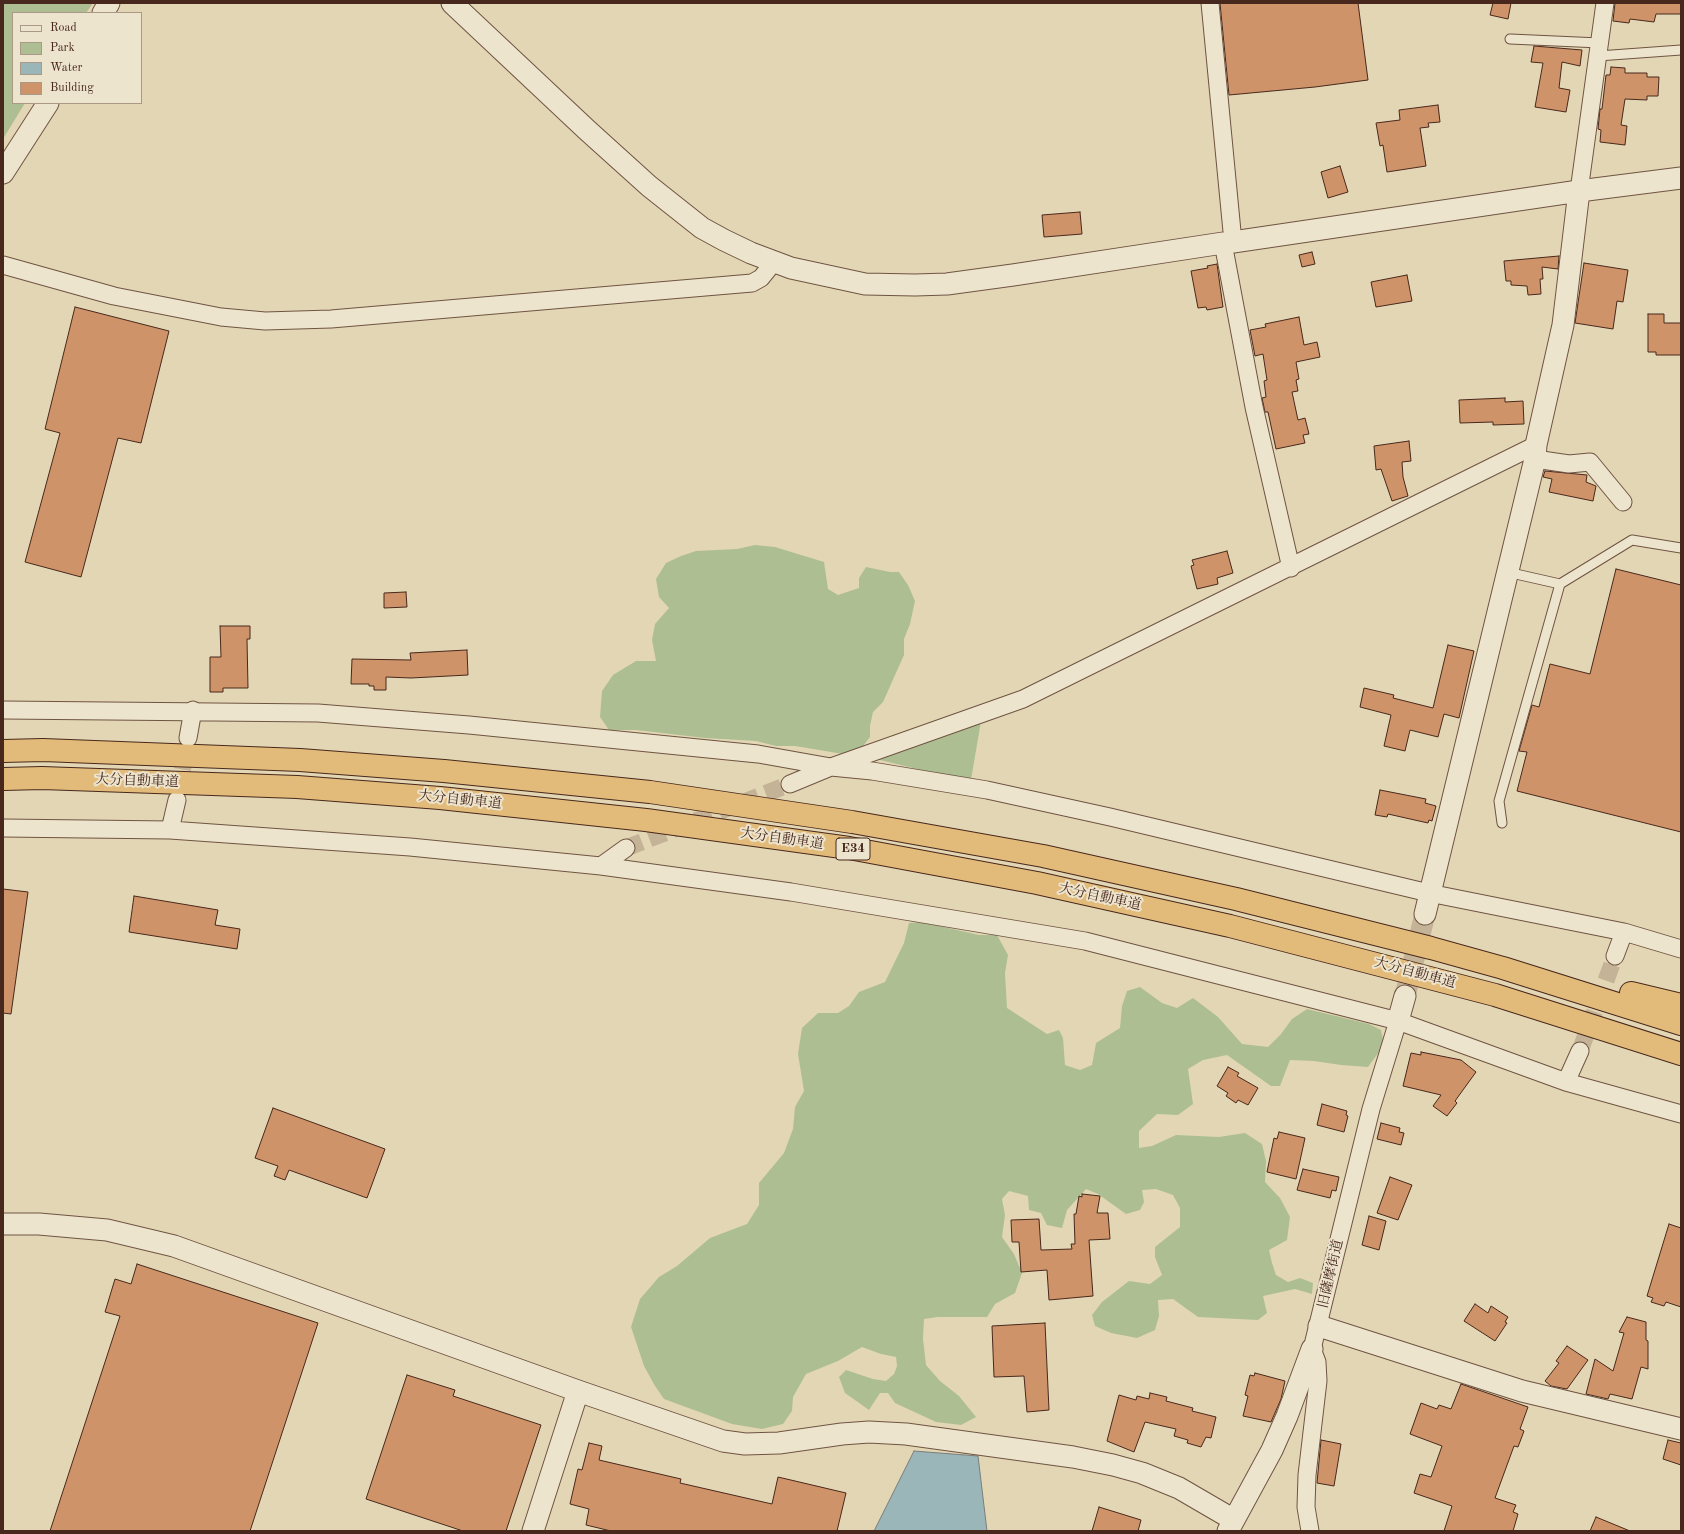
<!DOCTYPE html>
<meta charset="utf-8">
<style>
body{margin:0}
#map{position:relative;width:1684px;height:1534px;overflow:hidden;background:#e3d6b4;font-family:"Old Standard TT",serif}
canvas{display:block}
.frame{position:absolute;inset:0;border:4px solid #48281c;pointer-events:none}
.legend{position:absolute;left:12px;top:12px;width:130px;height:92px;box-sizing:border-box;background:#ede4ce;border:1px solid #ab9987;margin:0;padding:5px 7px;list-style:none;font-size:12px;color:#48281c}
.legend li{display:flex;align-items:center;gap:8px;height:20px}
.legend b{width:20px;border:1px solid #ab9987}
</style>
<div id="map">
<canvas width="1684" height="1534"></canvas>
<div class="frame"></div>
<ul class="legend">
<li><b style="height:5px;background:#ede4ce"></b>Road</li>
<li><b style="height:11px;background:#adbf92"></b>Park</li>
<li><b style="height:11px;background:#9ab6b9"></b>Water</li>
<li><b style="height:11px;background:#ce9369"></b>Building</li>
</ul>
</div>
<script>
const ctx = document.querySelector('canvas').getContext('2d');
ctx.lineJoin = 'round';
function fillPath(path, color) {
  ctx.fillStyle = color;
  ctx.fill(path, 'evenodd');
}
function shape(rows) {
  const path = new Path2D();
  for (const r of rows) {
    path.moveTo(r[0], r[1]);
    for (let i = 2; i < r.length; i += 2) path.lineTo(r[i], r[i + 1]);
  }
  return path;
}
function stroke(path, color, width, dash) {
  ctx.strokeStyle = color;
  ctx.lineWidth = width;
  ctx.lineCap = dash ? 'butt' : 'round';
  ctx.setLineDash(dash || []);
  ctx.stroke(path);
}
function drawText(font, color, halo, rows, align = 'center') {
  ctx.font = font + ' "Old Standard TT","Noto Serif JP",serif';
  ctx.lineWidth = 4;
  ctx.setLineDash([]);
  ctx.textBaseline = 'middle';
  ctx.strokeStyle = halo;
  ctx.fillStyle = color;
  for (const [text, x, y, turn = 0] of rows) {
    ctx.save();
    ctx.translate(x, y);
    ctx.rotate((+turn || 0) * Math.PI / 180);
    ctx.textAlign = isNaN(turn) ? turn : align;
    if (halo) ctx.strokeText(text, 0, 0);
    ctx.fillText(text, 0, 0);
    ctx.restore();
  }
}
fillPath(shape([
 [3,3,93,3,86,13,13,13,13,103,25,103,3,139],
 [755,545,775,547,824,562,828,589,838,595,859,588,859,578,866,567,890,572,899,572,908,585,915,601,910,624,904,639,904,655,883,702,873,712,870,726,870,737,860,750,843,754,795,746,776,746,756,741,705,738,636,730,609,730,600,717,602,691,613,675,636,661,656,661,652,640,655,624,669,608,659,597,656,579,666,563,681,556,696,551,737,549],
 [981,721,971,780,917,769,876,759],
 [922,922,979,935,997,935,1008,955,1005,973,1007,1008,1047,1034,1059,1030,1063,1038,1065,1065,1080,1070,1092,1065,1096,1043,1120,1028,1122,1006,1127,991,1140,987,1162,1003,1177,1008,1193,998,1218,1017,1242,1044,1268,1047,1281,1034,1292,1019,1307,1009,1369,1024,1381,1030,1384,1045,1368,1067,1341,1065,1314,1061,1290,1060,1280,1086,1271,1086,1227,1055,1203,1060,1188,1069,1193,1104,1178,1115,1157,1114,1139,1131,1139,1148,1152,1146,1176,1135,1219,1137,1245,1133,1262,1144,1266,1161,1265,1182,1280,1198,1290,1217,1287,1240,1269,1250,1272,1263,1276,1275,1288,1282,1300,1278,1313,1283,1312,1294,1295,1289,1263,1296,1267,1313,1258,1320,1198,1317,1173,1299,1158,1300,1159,1316,1155,1330,1137,1338,1111,1333,1095,1326,1092,1315,1102,1302,1129,1281,1150,1284,1162,1275,1155,1257,1155,1247,1180,1227,1180,1208,1173,1195,1156,1189,1142,1190,1144,1202,1140,1210,1126,1214,1098,1194,1086,1189,1067,1210,1062,1228,1047,1225,1041,1213,1029,1210,1028,1196,1009,1191,1002,1199,1005,1215,1002,1237,1014,1254,1022,1273,1015,1293,995,1304,987,1317,938,1317,924,1319,923,1339,926,1365,940,1381,959,1396,976,1417,961,1425,936,1422,895,1403,888,1393,880,1393,869,1410,845,1393,839,1377,846,1370,873,1379,886,1381,894,1374,897,1366,896,1357,881,1354,862,1347,838,1361,806,1374,793,1397,792,1411,783,1424,762,1429,732,1424,664,1399,655,1386,644,1366,631,1327,640,1299,659,1277,677,1266,710,1238,747,1224,759,1205,759,1183,784,1153,793,1129,795,1107,804,1091,798,1054,802,1028,818,1013,838,1013,849,1006,859,992,885,982,904,943,909,923]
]), '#adbf92');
const water = shape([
 [914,1451,978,1456,987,1531,874,1531,914,1451]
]);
fillPath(water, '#9ab6b9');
stroke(water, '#797d7a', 1);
const building = shape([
 [1220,3,1358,3,1368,80,1315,87,1229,95,1220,3],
 [1493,3,1511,3,1508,19,1490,15,1493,3],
 [1615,3,1681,3,1681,14,1656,14,1654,22,1630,19,1629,23,1613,21,1615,3],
 [1534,46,1582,50,1580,66,1562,62,1559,88,1570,90,1566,112,1535,107,1543,63,1531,62,1534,46],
 [1611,67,1625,68,1625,73,1647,73,1647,77,1659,77,1658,96,1647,96,1647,100,1625,99,1621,125,1627,126,1625,145,1600,142,1601,130,1598,129,1600,109,1602,109,1606,75,1610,75,1611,67],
 [1438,105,1440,122,1428,123,1429,127,1420,128,1426,166,1387,172,1383,145,1380,146,1376,123,1400,120,1399,110,1438,105],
 [1340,166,1348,192,1328,198,1321,172,1340,166],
 [1080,212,1082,234,1044,237,1042,215,1080,212],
 [1312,252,1315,264,1302,267,1299,255,1312,252],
 [1559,256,1558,269,1542,267,1543,279,1540,279,1541,294,1528,295,1527,286,1511,285,1511,281,1506,281,1504,261,1559,256],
 [1584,263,1628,270,1623,302,1617,301,1613,329,1575,323,1584,263],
 [1217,264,1223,307,1207,310,1206,307,1198,308,1191,271,1208,268,1207,266,1217,264],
 [1407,275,1412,301,1376,307,1371,282,1407,275],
 [75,307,169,331,141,443,118,438,81,577,25,562,60,433,45,429,75,307],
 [1648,314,1664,314,1664,323,1681,323,1681,355,1656,355,1656,352,1648,352,1648,314],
 [1299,317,1304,345,1317,342,1320,357,1296,362,1299,379,1296,380,1298,391,1292,392,1298,420,1305,418,1309,434,1303,435,1305,443,1276,449,1268,412,1265,412,1262,398,1266,397,1264,381,1267,380,1263,354,1255,356,1250,330,1266,327,1265,324,1299,317],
 [1505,398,1505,402,1523,401,1524,424,1493,425,1493,422,1460,423,1459,400,1505,398],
 [1409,441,1411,461,1402,462,1403,477,1408,496,1392,501,1381,469,1376,470,1374,446,1409,441],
 [1545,471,1587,475,1586,482,1596,486,1593,501,1549,492,1552,479,1543,477,1545,471],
 [1227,551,1233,573,1217,578,1218,584,1197,589,1191,566,1194,565,1192,560,1227,551],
 [1616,569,1681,585,1681,832,1517,791,1527,752,1519,751,1532,705,1539,707,1550,664,1590,674,1616,569],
 [406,592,407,607,384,608,384,593,406,592],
 [220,626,250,626,250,639,247,639,248,688,223,688,223,692,210,692,210,657,221,657,220,626],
 [1448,645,1474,651,1459,718,1444,714,1438,737,1410,730,1405,751,1384,746,1391,715,1360,707,1364,688,1394,695,1393,698,1433,708,1448,645],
 [467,650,468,675,411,678,386,677,386,690,374,690,374,686,369,686,369,684,351,684,352,659,411,660,410,653,467,650],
 [1380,790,1426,799,1425,803,1436,806,1432,821,1429,820,1428,823,1388,814,1387,817,1375,815,1380,790],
 [3,889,28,892,11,1014,3,1013,3,889],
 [134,896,218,910,215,925,240,929,237,949,129,932,134,896],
 [1421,1052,1461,1060,1476,1072,1455,1101,1457,1103,1447,1116,1433,1106,1441,1095,1403,1086,1411,1053,1421,1055,1421,1052],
 [1228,1067,1239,1073,1237,1076,1258,1088,1248,1105,1238,1100,1236,1103,1226,1096,1228,1093,1217,1086,1228,1067],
 [1322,1104,1347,1111,1346,1115,1348,1116,1344,1132,1317,1125,1322,1104],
 [273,1108,385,1149,367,1198,289,1170,285,1180,274,1176,278,1166,255,1158,273,1108],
 [1381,1123,1400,1128,1399,1132,1404,1133,1401,1145,1377,1139,1381,1123],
 [1279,1132,1305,1138,1296,1179,1267,1172,1274,1138,1277,1139,1279,1132],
 [1303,1169,1339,1177,1336,1191,1332,1190,1330,1198,1297,1190,1303,1169],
 [1390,1177,1412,1185,1398,1220,1377,1213,1390,1177],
 [1082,1194,1100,1196,1097,1213,1108,1213,1110,1239,1089,1240,1093,1296,1049,1300,1047,1270,1021,1272,1019,1242,1012,1242,1011,1220,1039,1219,1041,1250,1072,1249,1071,1244,1075,1244,1074,1214,1076,1214,1079,1196,1082,1197,1082,1194],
 [1369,1216,1386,1221,1379,1250,1362,1245,1369,1216],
 [1669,1224,1681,1228,1681,1307,1666,1302,1664,1306,1651,1302,1653,1298,1647,1296,1669,1224],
 [137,1264,318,1323,250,1531,50,1531,120,1316,105,1312,115,1279,131,1284,137,1264],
 [1475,1304,1488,1313,1491,1306,1508,1317,1505,1322,1507,1323,1495,1341,1464,1321,1475,1304],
 [1627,1317,1646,1322,1646,1340,1648,1341,1648,1369,1641,1367,1632,1399,1610,1394,1608,1399,1586,1394,1595,1359,1613,1371,1624,1333,1619,1332,1627,1317],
 [1045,1323,1049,1410,1027,1412,1024,1376,994,1377,992,1326,1045,1323],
 [1567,1346,1588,1360,1567,1389,1551,1386,1545,1381,1559,1363,1556,1361,1567,1346],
 [1255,1373,1285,1381,1281,1399,1271,1422,1243,1416,1248,1396,1245,1395,1250,1375,1254,1376,1255,1373],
 [407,1375,455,1390,453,1396,541,1425,506,1531,463,1531,366,1499,407,1375],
 [1461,1384,1528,1407,1520,1429,1524,1431,1518,1447,1514,1446,1495,1498,1516,1505,1513,1512,1518,1514,1513,1531,1444,1531,1452,1506,1414,1493,1420,1474,1431,1477,1442,1446,1410,1434,1421,1403,1437,1409,1439,1405,1451,1409,1461,1384],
 [1150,1393,1167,1397,1166,1401,1193,1408,1192,1411,1216,1417,1211,1438,1206,1437,1201,1447,1187,1443,1188,1440,1174,1436,1176,1429,1145,1422,1134,1452,1107,1441,1119,1395,1136,1400,1137,1396,1149,1399,1150,1393],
 [1321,1440,1341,1444,1334,1486,1317,1483,1321,1440],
 [1668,1440,1681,1443,1681,1465,1663,1459,1668,1440],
 [589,1443,602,1446,599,1460,681,1479,680,1483,772,1504,778,1477,846,1493,837,1531,611,1531,586,1525,589,1509,570,1504,578,1469,582,1470,589,1443],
 [1099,1507,1141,1520,1138,1531,1092,1531,1099,1507],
 [1596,1517,1630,1531,1590,1531,1596,1517]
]);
fillPath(building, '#ce9369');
stroke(building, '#48281c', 1);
stroke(shape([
 [178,794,187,744],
 [626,848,790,784],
 [1580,1051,1615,956]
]), '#c4b396', 17, [17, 8]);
stroke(shape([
 [1405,996,1425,914]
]), '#c4b396', 21, [21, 10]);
const service = shape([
 [1510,39,1600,43],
 [1598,56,1681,50],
 [1507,572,1560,584,1632,540,1681,548],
 [1502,823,1499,801,1560,584]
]);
const minor = shape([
 [1210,3,1233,242,1223,243,1254,407,1291,568],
 [1579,191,1605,3],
 [3,265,114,296,221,317,265,321,331,319,752,283,761,278,774,262],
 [1535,459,1569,464,1590,462,1623,502],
 [3,710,318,713,469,725,758,754,831,767,872,771,987,790,1110,817,1429,893,1624,932,1681,949],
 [188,738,193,710],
 [790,784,831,767,1023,699,1536,445],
 [3,828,170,830,410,847,601,866,791,892,1085,941,1398,1021,1566,1082,1681,1114],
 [170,830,177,800],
 [601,866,626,848],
 [1615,956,1624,932],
 [1566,1082,1580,1051],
 [1310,1531,1306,1507,1307,1475,1318,1381,1317,1362,1312,1349,1371,1109,1398,1021]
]);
const tertiary = shape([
 [452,3,587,130,649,186,678,209,702,228,724,240,751,253,791,268,865,284,915,285,947,284,1013,275,1223,243],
 [103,13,109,3],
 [3,173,48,103],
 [1233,242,1579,191,1681,178],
 [1425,914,1535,459,1536,445,1563,325,1579,191],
 [1398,1021,1405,996],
 [3,1224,39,1224,107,1230,174,1246,578,1391,723,1441,745,1444,779,1443,842,1434,869,1432,906,1434,1073,1457,1113,1465,1142,1473,1179,1488,1234,1520],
 [1319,1326,1522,1391,1681,1429],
 [533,1531,578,1391],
 [1228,1531,1272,1450,1287,1416,1312,1349]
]);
const motorway = shape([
 [3,751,43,750,300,760,444,771,650,792,852,822,1043,856,1236,899,1431,948,1503,968,1681,1024],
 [3,779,42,778,297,787,440,798,646,820,849,848,1037,883,1230,926,1495,995,1681,1054],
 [1631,993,1681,1005]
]);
stroke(service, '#6f5442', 11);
stroke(minor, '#6f5442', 19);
stroke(tertiary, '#6f5442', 23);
stroke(motorway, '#48281c', 24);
stroke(service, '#ede4ce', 9);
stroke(minor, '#ede4ce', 17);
stroke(tertiary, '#ede4ce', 21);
stroke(motorway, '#e2bb7a', 22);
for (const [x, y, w] of [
 [853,849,34]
]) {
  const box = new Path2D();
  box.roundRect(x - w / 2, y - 11, w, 22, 3);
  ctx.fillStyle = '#ede4ce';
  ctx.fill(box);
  stroke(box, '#48281c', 1);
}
drawText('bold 13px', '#48281c', null, [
 ["E34",853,849]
]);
drawText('14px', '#48281c', '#ede4ce', [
 ["大分自動車道",137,781,2],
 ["大分自動車道",460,800,6],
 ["大分自動車道",782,839,8],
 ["大分自動車道",1100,897,12],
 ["大分自動車道",1415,973,15],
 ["旧薩摩街道",1331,1274,-77]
]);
</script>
